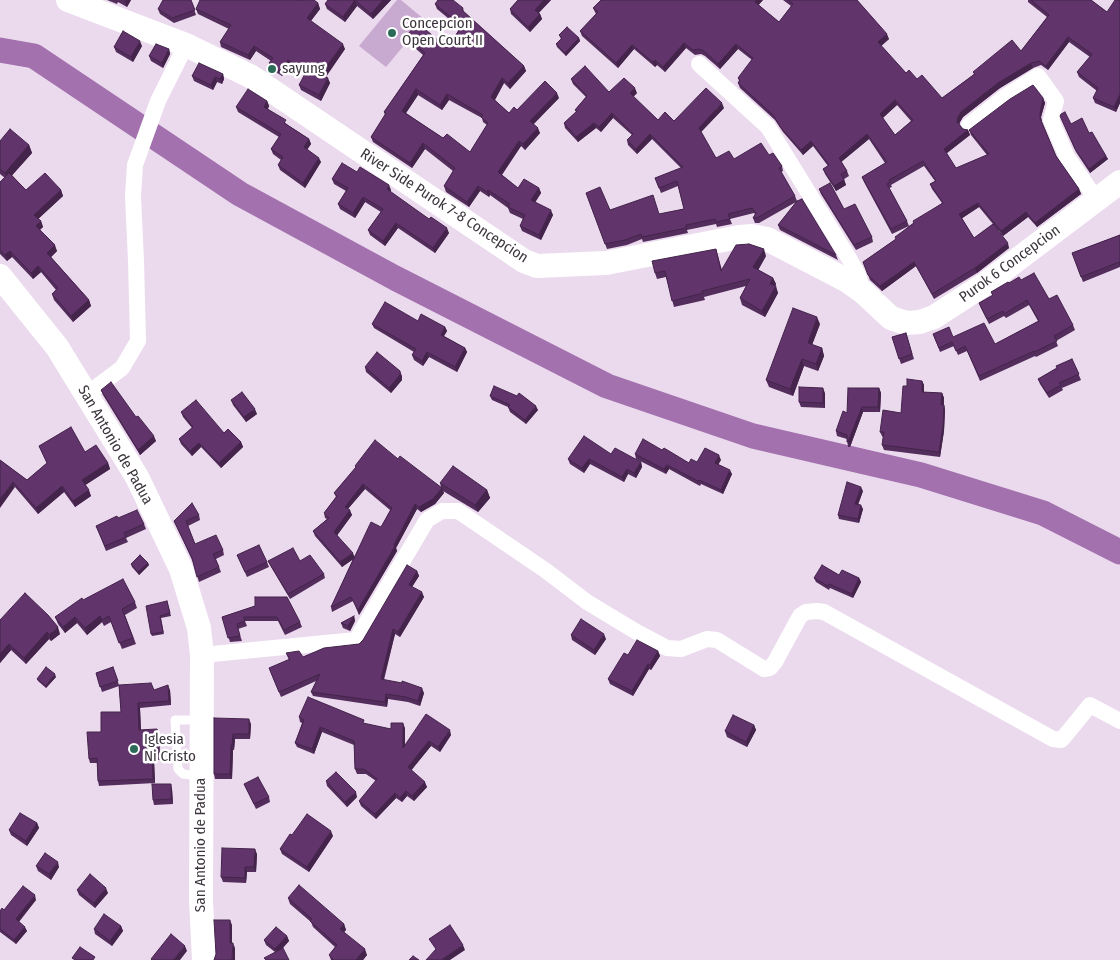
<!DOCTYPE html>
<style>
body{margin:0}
canvas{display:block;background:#ebd9ee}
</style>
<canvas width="1120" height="960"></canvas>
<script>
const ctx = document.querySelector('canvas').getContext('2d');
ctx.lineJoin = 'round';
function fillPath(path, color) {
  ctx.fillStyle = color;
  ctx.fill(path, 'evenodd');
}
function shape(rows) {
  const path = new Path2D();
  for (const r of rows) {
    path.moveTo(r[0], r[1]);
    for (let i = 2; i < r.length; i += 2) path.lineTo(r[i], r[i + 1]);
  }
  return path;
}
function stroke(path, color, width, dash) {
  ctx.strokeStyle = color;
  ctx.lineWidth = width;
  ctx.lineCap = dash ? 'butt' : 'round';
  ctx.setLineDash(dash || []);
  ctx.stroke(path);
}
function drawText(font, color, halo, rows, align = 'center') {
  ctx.font = font + ' "Fira Sans Condensed",sans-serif';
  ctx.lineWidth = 5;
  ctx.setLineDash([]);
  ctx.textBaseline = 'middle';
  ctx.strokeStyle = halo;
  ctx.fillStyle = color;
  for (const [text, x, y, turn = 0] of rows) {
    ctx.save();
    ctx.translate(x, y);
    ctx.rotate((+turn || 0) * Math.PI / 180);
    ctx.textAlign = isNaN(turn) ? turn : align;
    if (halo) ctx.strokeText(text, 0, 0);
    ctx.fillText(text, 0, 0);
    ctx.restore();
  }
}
fillPath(shape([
 [397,0,401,0,425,20,386,67,359,46]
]), '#c8a9cf');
stroke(shape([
 [0,50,34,56,240,194,395,278,607,386,753,436,921,475,1043,513,1120,552]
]), '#a372ae', 25);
stroke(shape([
 [200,776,183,774,178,769,175,720,201,720]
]), '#fff', 9);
stroke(shape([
 [699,64,768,127,850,260,858,275,863,292],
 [969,125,1006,96,1038,76,1056,101,1051,120,1067,157,1097,200],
 [86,395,122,368,138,341,136,261,133,196,135,165,158,101,186,45],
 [202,655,356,640,427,520,442,511,458,511,545,570,587,602,635,631,667,648,681,649,707,639,717,640,764,669,770,668,775,662,800,616,806,612,817,611,824,612,1053,739,1061,740,1064,737,1090,705,1120,721]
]), '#fff', 16);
stroke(shape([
 [68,0,186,45,250,76,524,261,537,266,606,263,739,237,752,236,767,239,846,280,863,292,891,318,906,323,920,322,934,317,985,284,1120,182],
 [0,276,57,347,137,477,181,569,199,628,202,655,201,900,204,960]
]), '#fff', 24);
fillPath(shape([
 [107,0,131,0,127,7,118,2,117,4],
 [191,0,196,15,174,23,160,14,158,9],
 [328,0,391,0,373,19,357,6,345,22,327,9,325,4],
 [518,0,551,0,538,13,540,14,542,19,530,32,511,14,510,9],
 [601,0,763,0,758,5,779,22,791,6,783,0,857,0,889,39,881,46,906,73,917,79,942,98,974,74,973,72,1021,51,1047,17,1028,2,1028,0,1091,0,1107,12,1120,0,1120,103,1116,112,1095,103,1093,98,1097,91,1079,77,1077,72,1090,57,1069,42,1048,70,1041,65,1033,68,1000,88,963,117,960,122,959,124,963,129,968,130,970,135,946,154,956,168,987,155,971,135,969,130,1043,98,1045,103,1041,117,1042,122,1056,156,1079,189,1081,194,1037,227,1028,217,1003,236,994,225,1009,248,977,273,934,299,916,266,882,291,870,280,863,262,896,239,909,226,892,234,864,182,862,177,885,163,869,139,841,162,847,171,849,176,844,179,846,185,836,191,825,174,823,169,828,166,813,146,803,155,783,132,775,120,740,88,738,83,739,81,738,78,752,60,738,49,720,69,705,56,701,54,695,55,686,48,665,72,657,65,655,67,634,49,618,68,582,36,580,31,596,14,593,8],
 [897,105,911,121,895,135,883,118],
 [924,166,935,181,930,184,932,189,942,203,909,226,907,221,889,188,892,187,891,185],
 [979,207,993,224,974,238,962,218],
 [299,1,318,3,320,9,311,21,345,49,326,77,330,83,321,101,301,90,299,85,305,75,290,65,282,76,271,69,269,63,271,61,256,51,250,60,221,47,220,42,229,29,198,14,196,9],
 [435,4,463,8,464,12,524,66,526,71,510,89,504,83,495,100,509,113,517,110,559,98,533,124,540,133,525,150,521,146,502,175,518,188,539,188,541,193,535,202,553,215,541,240,522,231,520,226,523,219,510,213,508,208,490,195,489,197,480,191,469,207,446,192,444,186,453,171,425,149,412,168,373,142,371,137,385,115,384,112,423,55,408,42,406,36,447,48,460,28,437,9],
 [418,95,442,110,449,100,482,118,483,122,487,125,470,152,443,138,406,113],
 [559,35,579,38,580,41,566,56,557,47,556,44,561,39],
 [142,46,133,62,116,52,114,47],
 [169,49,170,54,163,68,151,61,149,56],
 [223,74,224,79,222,84,217,82,213,90,194,81,192,76],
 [571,79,609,92,637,93,633,97,658,120,674,121,724,108,701,132,716,158,734,159,769,155,782,166,783,171,781,172,795,196,797,201,836,255,838,260,780,230,778,225,796,202,759,223,755,223,753,218,755,214,754,213,730,219,732,224,717,227,716,224,687,230,688,233,643,242,642,239,627,245,607,249,586,193,610,210,659,214,684,209,678,186,661,193,655,178,681,168,652,139,637,154,628,145,627,140,632,135,613,118,601,132,596,128,578,142,565,128,564,123,576,112,575,110,586,97,573,84],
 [267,101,269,106,268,109,288,125,309,139,311,144,307,150,321,162,305,188,280,170,278,165,281,160,273,154,271,149,279,137,238,112,236,107],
 [1062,119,1089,133,1106,156,1108,159,1090,173,1076,152],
 [0,141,29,145,32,153,12,175,26,190,61,190,63,196,38,219,41,221,43,227,40,230,57,251,51,257,89,300,91,306,73,322,54,300,52,294,56,290,41,272,33,279,12,257,7,261,0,254,0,182,5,178,0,174],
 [357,172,391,190,390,192,449,233,435,253,398,228,385,246,370,235,368,230,381,212,365,202,355,218,340,209,338,204,346,191,334,184,332,179],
 [819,189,872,237,873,242,856,250,821,194],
 [1120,235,1120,267,1083,282,1072,253],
 [716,249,722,270,766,256,758,270,773,278,776,284,775,286,778,293,765,317,742,305,740,298,746,286,704,297,705,300,674,307,666,277,657,279,655,273],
 [1021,280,1049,299,1073,325,1075,330,1056,341,1058,346,1036,357,1035,356,980,381,967,351,958,355,954,346,940,352,933,334,995,344,1038,321,1029,305,1006,318,1004,316,989,324,981,308,979,303,993,296,991,292,1009,283],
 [418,321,445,327,447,331,444,336,465,348,467,352,457,372,429,357,423,366,414,360,412,355,414,352,374,328,372,324],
 [820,324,812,345,822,348,824,356,818,371,804,366,793,396,769,387,766,380],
 [906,333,914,359,901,364,892,337],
 [1072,359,1081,380,1062,388,1063,390,1049,398,1040,384,1038,379],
 [365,367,402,376,402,380,391,393,366,372],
 [922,381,924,385,924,392,942,393,944,398,944,405,945,410,944,431,940,457,884,450,882,445,883,437,882,436,880,432,901,413,907,386],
 [879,388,881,393,880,412,863,412,850,447,848,447,847,439,837,436,836,431,847,413],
 [101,390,156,441,140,455,103,395],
 [825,393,825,408,801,407,799,402],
 [490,396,538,410,526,424,510,412,508,407,492,400],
 [231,400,257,414,246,422,233,405],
 [181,412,224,433,241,442,243,447,221,468,201,447,192,456,181,444,179,439,192,428,183,417],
 [39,446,85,452,108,463,110,469,85,485,91,496,75,507,64,492,38,514,15,487,0,460,27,480,47,463],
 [662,450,689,463,721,460,718,464,732,474,723,494,701,484,700,486,669,469,666,474,636,459,635,454],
 [611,454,641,462,642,467,636,478,628,474,624,482,590,464,584,473,570,464,568,459],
 [398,459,441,487,440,483,487,490,490,498,478,512,443,491,444,493,435,504,421,512,417,509,396,548,397,551,359,615,353,601,332,612,331,607,353,559,342,567,315,536,313,531,327,519,325,518,324,513,336,497,334,493,356,468,355,466],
 [365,489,390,510,381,527,354,557,337,535,352,515,348,509],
 [863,491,858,504,863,509,859,523,839,519,838,515],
 [199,515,200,520,188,526,195,544,223,550,224,555,216,559,221,572,199,582,193,562,174,521],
 [118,518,144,524,146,529,126,538,128,542,106,551,96,526],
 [237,555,267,562,269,567,247,577],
 [268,561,300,561,324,574,325,578,290,599,270,565],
 [148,563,149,565,139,575,132,567,131,564],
 [417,571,419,576,412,587,424,597,400,637,395,634,384,680,424,693,420,706,408,702,388,699,387,707,313,696,311,692,316,681,281,697,271,673,289,660,286,653,303,657,359,644,363,640],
 [839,575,859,578,861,582,853,598,830,588,829,590,816,582,814,578],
 [83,600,135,602,137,608,125,615,136,644,122,649,111,622,104,626,102,622,87,635,77,623,65,633,58,624,55,617],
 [167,601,171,616,161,618,164,634,152,636,151,634],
 [255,606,300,622,302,627,285,635,278,621,245,621,247,626,238,629,242,641,230,642,222,617],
 [354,616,355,621,350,631,343,628,341,623],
 [0,620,60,634,51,641,49,639,26,664,11,650,0,663],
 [571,635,606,639,595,655,572,640],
 [658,651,660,656,651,670,649,669,633,696,610,684,608,679,628,655],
 [113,667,119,685,154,690,170,690,171,705,140,708,141,730,159,733,160,760,154,760,155,783,99,786,98,781,97,763,90,763,89,759,101,732,121,712,119,686,102,692,96,673],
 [56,677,46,688,38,681,37,679],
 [299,717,366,724,391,729,405,728,405,745,451,735,440,752,431,746,411,770,427,787,414,801,407,796,402,802,396,798,376,819,361,806,359,801,376,781,366,774,357,774,355,769,354,745,322,732,314,754,297,747,295,743,302,723,300,722],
 [214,718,251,724,250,739,235,739,234,750,233,750,232,779,215,779,214,774],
 [754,725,756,730,747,747,727,737,725,731],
 [326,781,357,797,347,807,327,786],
 [244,784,269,797,270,802,256,809],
 [172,789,173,804,154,805,153,800],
 [37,823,39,828,27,846,11,835,9,830],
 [292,835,333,836,309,872,282,854,280,849],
 [257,854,256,872,247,872,246,883,223,882,221,877],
 [36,866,59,867,51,880,38,871],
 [77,890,108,893,95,908,79,895],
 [288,898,344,924,346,930,344,932,367,955,363,960,331,960,329,955,335,947,313,927,311,922,290,904],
 [36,900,19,922,27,931,16,944,0,932,0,911],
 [121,926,123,931,112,946,95,934,94,929],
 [287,936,289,941,282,949,275,952,266,945,264,940]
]), '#532d5c');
fillPath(shape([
 [126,0,131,0,127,7,125,1],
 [355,0,357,6,345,22,343,17],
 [383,0,391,0,373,19,371,14],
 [544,0,551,0,537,15,535,10],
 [756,0,763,0,757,7,755,2],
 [318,3,320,9,309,23,307,18],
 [540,14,542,19,530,32,528,27],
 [887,34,889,39,880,47,878,42],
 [1068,37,1069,42,1048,70,1046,66],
 [579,38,580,41,566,56,565,53],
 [140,41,142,46,133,62,131,57],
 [684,43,686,48,665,72,663,67],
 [343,44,345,49,323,80,321,74],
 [736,44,738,49,720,69,718,64],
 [632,45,634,49,618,68,616,63],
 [254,46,256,51,250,60,248,55],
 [169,49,170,54,163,68,162,63],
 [288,60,290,65,282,76,280,71],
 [655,60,657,65,655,67,653,62],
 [1031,63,1033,68,1000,88,963,117,960,122,959,127,957,122,958,117,961,112,998,83],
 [524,66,526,71,510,89,508,83],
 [223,74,224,79,222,84,220,79],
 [215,77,217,82,213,90,211,85],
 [328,78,330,83,321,101,319,95],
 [502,78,504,83,493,103,491,97],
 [635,88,637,93,632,98,630,93],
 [416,89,418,95,404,116,402,111],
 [557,93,559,98,532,126,530,121],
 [447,94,449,100,442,110,440,105],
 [1120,94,1120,103,1116,112,1114,107],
 [1043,98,1045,103,1041,117,1042,123,1040,118,1040,113],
 [895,100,897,105,881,119,880,114],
 [267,101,269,106,266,112,264,107],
 [722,103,724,108,701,132,699,128],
 [612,113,613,118,601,132,599,127],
 [594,123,596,128,578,142,576,137],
 [538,128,540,133,525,150,523,144],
 [968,130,970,135,945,154,944,149],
 [650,134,652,139,637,154,636,149],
 [867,134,869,139,840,163,839,158],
 [309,139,311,144,305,152,304,147],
 [519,141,521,146,500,177,498,172],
 [811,141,813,146,803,155,801,150],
 [423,143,425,149,412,168,410,163],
 [29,145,32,153,8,180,5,173],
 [1106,156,1108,159,1090,173,1089,169],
 [319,158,321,162,305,188,303,183],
 [844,180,846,185,836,191,834,186],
 [389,185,391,190,389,194,387,189],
 [478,186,480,191,469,207,467,202],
 [539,188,541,193,533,206,531,200],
 [1079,189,1081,194,1037,227,1035,223],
 [61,190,63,196,36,221,34,215],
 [488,190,490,195,489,197,487,192],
 [363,197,365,202,355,218,353,213],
 [978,203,979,207,961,219,959,214],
 [551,210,553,215,541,240,539,235],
 [1026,212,1028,217,1003,236,1001,231],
 [41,221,43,227,38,231,36,226],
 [396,223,398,228,385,246,383,241],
 [447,228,449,233,435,253,433,248],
 [1008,243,1009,248,977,273,975,268],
 [55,245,57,251,49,259,47,253],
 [764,249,766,256,756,274,753,267],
 [10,251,12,257,7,261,5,255],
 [914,262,916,266,882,291,880,286],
 [38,266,41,272,33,279,31,273],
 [773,278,776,284,773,290,770,284],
 [776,286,778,293,765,317,762,311],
 [89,300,91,306,73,322,71,316],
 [817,317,820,324,810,350,808,343],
 [445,327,447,331,442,339,441,335],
 [465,348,467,352,457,372,455,367],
 [822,348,824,356,818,371,816,364],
 [427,352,429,357,423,366,422,361],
 [802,359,804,366,793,396,790,389],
 [400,371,402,376,402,380,391,393,389,388],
 [922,381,924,385,924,397,922,392],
 [823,388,825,393,825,408,823,403],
 [879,388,881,393,880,412,878,407],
 [942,393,944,398,943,409,941,405],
 [944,405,945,410,944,431,940,457,939,452],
 [536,406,538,410,526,424,525,420],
 [862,407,863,412,850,447,848,442],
 [255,409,257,414,246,422,244,417],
 [154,436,156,441,140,455,138,450],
 [241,442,243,447,221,468,219,463],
 [199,443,201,447,192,456,190,451],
 [719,455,721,460,717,467,715,463],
 [589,459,590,464,584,473,582,468],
 [641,462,642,467,636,478,634,473],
 [108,463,110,469,84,486,82,480],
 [667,465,669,469,666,474,664,469],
 [627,469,628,474,624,482,622,477],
 [730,470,732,474,723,494,721,490],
 [13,482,15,487,0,508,0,499],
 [363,484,365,489,346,511,345,507],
 [62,486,64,492,38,514,36,508],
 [861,487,863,491,857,508,855,504],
 [442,488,444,493,435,504,421,512,419,507],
 [89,490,91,496,75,507,73,501],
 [487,490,490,498,478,512,475,505],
 [415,504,417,509,396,548,397,551,359,615,358,610,394,545],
 [861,505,863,509,859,523,858,519],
 [350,510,352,515,336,537,334,532],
 [353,553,355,558,342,567,340,562],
 [148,563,149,565,139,575,138,572],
 [417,571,419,576,410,590,409,585],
 [859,578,861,582,853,598,852,594],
 [422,592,424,597,400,637,398,632],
 [100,616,102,622,87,635,85,628],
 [354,616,355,621,350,631,348,626],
 [75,617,77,623,65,633,63,627],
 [58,627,60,634,51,641,49,635],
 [393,629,395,634,382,684,381,679],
 [47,632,49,639,26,664,24,658],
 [604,634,606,639,595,655,594,650],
 [9,644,11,650,0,663,0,654],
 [658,651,660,656,651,670,650,665],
 [648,664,649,669,633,696,632,691],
 [55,674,56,677,46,688,46,686],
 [168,685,170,690,171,705,169,701],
 [422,688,424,693,420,706,418,701],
 [386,694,388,699,387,707,385,702],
 [138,703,140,708,141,734,139,730],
 [249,719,251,724,250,739,249,734],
 [403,723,405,728,405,753,403,748],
 [754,725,756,730,747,747,746,742],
 [320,727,322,732,314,754,312,749],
 [157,729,159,733,160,760,159,755],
 [450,730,451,735,440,752,438,747],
 [233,734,235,739,234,750,232,745],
 [429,741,431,746,410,772,408,767],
 [231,745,233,750,232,779,230,774],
 [152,755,154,760,155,783,153,779],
 [425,782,427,787,414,801,412,796],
 [171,784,172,789,173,804,171,799],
 [406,791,407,796,402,802,400,798],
 [356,792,357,797,347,807,345,802],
 [395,793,396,798,376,819,375,814],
 [37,823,39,828,27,846,26,841],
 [331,831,333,836,309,872,307,867],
 [255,849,257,854,256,872,254,867],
 [58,862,59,867,51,880,49,874],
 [245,867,247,872,246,883,245,878],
 [106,888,108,893,95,908,94,903],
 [35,895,36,900,17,923,16,919],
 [230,920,232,925,232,948,230,943],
 [344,924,346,930,342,934,340,929],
 [121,926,123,931,112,946,110,941],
 [25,927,27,931,16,944,14,940],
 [287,936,289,941,277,954,275,949],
 [233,943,235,948,235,960,232,960],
 [463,945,465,950,450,960,441,960],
 [185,946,187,951,180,960,173,960],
 [365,949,367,955,363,960,356,960]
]), '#44244b');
const building = shape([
 [163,0,191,0,195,10,172,18,158,9,163,0],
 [200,0,298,0,299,1,299,0,314,0,318,3,307,18,343,44,321,74,328,78,319,95,299,85,306,72,288,60,280,71,269,63,273,58,254,46,248,55,220,42,231,25,196,9,200,0],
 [328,0,383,0,371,14,355,0,343,17,325,4,328,0],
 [438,0,453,0,463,8,462,10,524,66,508,83,502,78,491,97,509,113,514,107,517,110,545,81,557,93,530,121,538,128,523,144,519,141,498,172,518,188,524,179,539,188,531,200,551,210,539,235,520,226,525,215,508,207,510,204,488,190,487,192,478,186,467,202,444,186,455,168,423,143,410,163,371,137,386,113,384,112,425,53,406,36,418,23,447,48,462,26,435,4,438,0],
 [416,89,440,105,447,94,483,115,481,117,488,123,470,152,447,134,443,138,402,111,416,89],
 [518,0,544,0,535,10,540,14,528,27,510,9,518,0],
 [601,0,756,0,755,2,779,22,793,4,788,0,857,0,887,34,878,42,906,73,909,70,917,79,922,75,942,98,975,74,973,72,1012,40,1021,51,1049,15,1031,0,1091,0,1107,12,1115,0,1120,0,1120,94,1114,107,1093,98,1098,88,1077,72,1092,54,1068,37,1046,66,1039,61,1031,63,998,83,961,112,958,117,957,122,963,129,968,130,944,149,956,168,989,154,969,130,1010,99,1033,85,1043,98,1040,113,1040,118,1056,156,1079,189,1035,223,1026,212,1001,231,978,203,959,214,974,238,993,224,1008,243,975,268,932,294,914,262,880,286,868,275,863,262,896,239,895,237,914,223,913,221,943,203,930,184,936,181,923,161,889,180,890,182,887,184,907,221,891,229,862,177,887,162,867,134,839,158,847,171,841,174,844,180,834,186,823,169,829,165,811,141,801,150,781,128,773,115,738,83,740,80,738,78,753,58,736,44,718,64,704,51,699,49,693,50,684,43,663,67,655,60,653,62,632,45,616,63,580,31,598,12,593,8,601,0],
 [895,100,913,120,895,135,880,114,895,100],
 [567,27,579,38,565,53,556,44,562,38,559,35,567,27],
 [123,31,140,41,131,57,114,47,123,31],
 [156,44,169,49,162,63,149,56,156,44],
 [199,63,223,74,220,79,215,77,211,85,192,76,199,63],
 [585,66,609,92,624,78,635,88,630,93,658,120,665,112,674,121,706,88,722,103,699,128,716,158,729,151,734,159,761,143,769,155,773,153,782,166,779,168,795,196,757,218,753,218,756,213,752,208,728,214,730,219,716,222,715,219,686,225,686,228,642,237,641,234,625,240,605,244,586,193,600,187,610,210,653,195,659,214,684,209,677,181,659,188,655,178,683,167,650,134,636,149,627,140,633,134,612,113,599,127,594,123,576,137,564,123,577,111,575,110,587,96,571,79,585,66],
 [248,89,267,101,264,107,286,120,284,123,309,139,304,147,319,158,303,183,278,165,283,157,271,149,281,134,236,107,248,89],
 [1065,112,1071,124,1082,118,1089,133,1092,132,1106,156,1089,169,1075,149,1060,116,1061,114,1065,112],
 [10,129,29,145,5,173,0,169,0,141,10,129],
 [342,163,357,172,360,167,389,185,387,189,429,219,431,217,447,228,433,248,396,223,383,241,368,230,383,209,363,197,353,213,338,204,348,188,332,179,342,163],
 [9,173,26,190,45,173,61,190,34,215,41,221,36,226,55,245,47,253,89,300,71,316,52,294,58,288,38,266,31,273,10,251,5,255,0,250,0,182,9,173],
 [830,183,844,209,855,204,872,237,854,245,819,189,830,183],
 [802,199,836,255,778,225,797,201,802,199],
 [1120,235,1120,265,1119,262,1081,277,1072,253,1120,235],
 [749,244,764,249,753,267,773,278,770,284,776,286,762,311,740,298,750,279,702,291,703,293,672,301,665,271,655,273,652,261,716,249,721,271,736,245,749,244],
 [1034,273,1049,299,1057,295,1073,325,1054,336,1057,341,1034,352,1034,351,979,376,965,346,956,351,952,342,939,348,933,334,949,327,953,337,984,323,995,344,1039,321,1027,300,1004,314,1003,311,987,319,979,303,993,295,991,292,1008,282,1009,283,1019,277,1021,280,1034,273],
 [385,302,418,321,421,314,445,327,441,335,465,348,455,367,427,352,422,361,412,355,416,349,372,324,385,302],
 [793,308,817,317,808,343,822,348,816,364,802,359,790,389,766,380,793,308],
 [906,333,912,354,899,359,892,337,906,333],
 [377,352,400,371,400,375,389,388,365,367,377,352],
 [1072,359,1079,374,1059,383,1061,385,1047,393,1038,379,1057,368,1056,366,1072,359],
 [907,379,922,381,922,392,942,393,941,405,944,405,943,426,939,452,882,445,884,432,880,432,883,410,901,413,903,386,907,386,907,379],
 [111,382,136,417,138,416,154,436,138,450,101,390,111,382],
 [494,386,517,396,519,393,536,406,525,420,508,407,510,405,490,396,494,386],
 [799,387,823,388,823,403,799,402,799,387],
 [848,388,879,388,878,407,862,407,848,442,847,442,847,435,836,431,843,411,847,413,848,388],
 [242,392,255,409,244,417,231,400,242,392],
 [196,400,224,433,228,429,241,442,219,463,199,443,190,451,179,439,193,427,181,412,196,400],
 [71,427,85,452,96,445,108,463,82,480,89,490,73,501,62,486,36,508,13,482,0,499,0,460,27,480,47,463,39,446,71,427],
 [584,436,611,454,615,448,641,462,634,473,627,469,622,477,589,459,582,468,568,459,584,436],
 [643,439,662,450,664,448,689,463,691,459,697,462,705,448,719,455,715,463,730,470,721,490,699,480,698,481,667,465,664,469,635,454,643,439],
 [375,440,398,459,400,456,442,488,433,499,419,507,415,504,394,545,395,546,358,610,351,597,331,607,371,522,381,527,392,508,363,484,345,507,350,510,334,532,353,553,340,562,313,531,329,518,324,513,337,496,334,493,356,467,355,466,375,440],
 [453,466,487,490,475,505,440,483,453,466],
 [847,482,861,487,855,504,861,505,858,519,838,515,847,482],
 [192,503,199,515,186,521,195,544,216,535,223,550,213,554,219,567,197,577,192,558,174,521,192,503],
 [137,510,144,524,124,533,126,537,105,546,96,526,117,516,118,518,137,510],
 [259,545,267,562,245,572,237,555,259,545],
 [293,548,300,561,310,555,324,574,288,594,268,561,293,548],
 [140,555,148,563,138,572,131,564,140,555],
 [407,565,417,571,409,585,422,592,398,632,393,629,381,679,402,683,402,681,422,688,418,701,406,697,386,694,385,702,311,692,320,674,279,692,269,668,290,659,286,653,299,651,303,657,324,648,359,644,363,640,407,565],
 [822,565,839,575,842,570,859,578,852,594,829,584,828,586,814,578,822,565],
 [123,579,135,602,122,609,133,638,119,643,109,616,102,620,100,616,85,628,75,617,63,627,55,617,82,598,83,600,123,579],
 [25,593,48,615,58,627,49,635,47,632,24,658,9,644,0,654,0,620,25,593],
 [255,597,287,597,300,622,284,630,277,617,244,617,245,621,237,624,240,636,228,638,222,617,255,606,255,597],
 [167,601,170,613,160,616,163,632,151,634,146,606,167,601],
 [354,616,348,626,341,623,354,616],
 [581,619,604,634,594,650,571,635,581,619],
 [637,640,658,651,650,665,648,664,632,691,608,679,624,653,628,655,637,640],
 [46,667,55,674,46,686,37,679,46,667],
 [113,667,118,681,100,687,96,673,113,667],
 [151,683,154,690,168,685,169,701,138,703,139,730,157,729,159,755,152,755,153,779,98,781,97,758,89,759,87,732,101,732,101,712,121,712,119,685,151,683],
 [308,697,364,720,363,723,391,729,391,723,403,723,403,748,426,714,450,730,438,747,429,741,408,767,425,782,412,796,406,791,400,798,395,793,375,814,359,801,377,779,364,769,355,769,354,741,320,727,312,749,295,743,304,720,299,717,308,697],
 [733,715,754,725,746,742,725,731,733,715],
 [214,718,249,719,249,734,233,734,232,745,231,745,230,774,214,774,214,718],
 [336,772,356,792,345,802,326,781,336,772],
 [258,777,269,797,254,804,244,784,258,777],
 [152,784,171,784,171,799,153,800,152,784],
 [20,813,37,823,26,841,9,830,20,813],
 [307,814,331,831,307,867,280,849,290,834,292,835,307,814],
 [222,848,255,849,254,867,245,867,245,878,221,877,222,848],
 [45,853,58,862,49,874,36,866,45,853],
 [90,874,106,888,94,903,77,890,90,874],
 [299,885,344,924,340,929,365,949,356,960,331,960,333,959,329,955,337,945,310,921,312,919,288,898,299,885],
 [23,886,35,895,16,919,25,927,14,940,0,929,0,911,2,908,4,910,23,886],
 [104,914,121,926,110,941,94,929,104,914],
 [214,920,230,920,230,943,233,943,232,960,214,960,216,954,214,920],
 [450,925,463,945,441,960,426,960,436,949,429,939,450,925],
 [276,927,287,936,275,949,264,940,276,927],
 [171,934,185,946,173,960,152,960,151,959,171,934],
 [80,947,95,957,93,960,75,960,72,958,80,947],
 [283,948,289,960,266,960,264,958,283,948],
 [413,956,419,960,409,960,413,956]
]);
fillPath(building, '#61346b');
stroke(building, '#44244b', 1);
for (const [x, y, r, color] of [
 [392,33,5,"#2b6b58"],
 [272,69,5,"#2b6b58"],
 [134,749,5,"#2b6b58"]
]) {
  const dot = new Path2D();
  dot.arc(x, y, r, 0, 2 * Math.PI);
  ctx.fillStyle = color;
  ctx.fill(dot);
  stroke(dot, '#fff', 2);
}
drawText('15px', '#3c353d', '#fff', [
 ["Concepcion",402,24],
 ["Open Court II",402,41],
 ["sayung",282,69],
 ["Iglesia",144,740],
 ["Ni Cristo",144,757]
], 'left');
drawText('15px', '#3c353d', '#fff', [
 ["River Side Purok 7-8 Concepcion",444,206,33],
 ["Purok 6 Concepcion",1010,264,-36],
 ["San Antonio de Padua",115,445,60],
 ["San Antonio de Padua",201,845,-90]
]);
</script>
